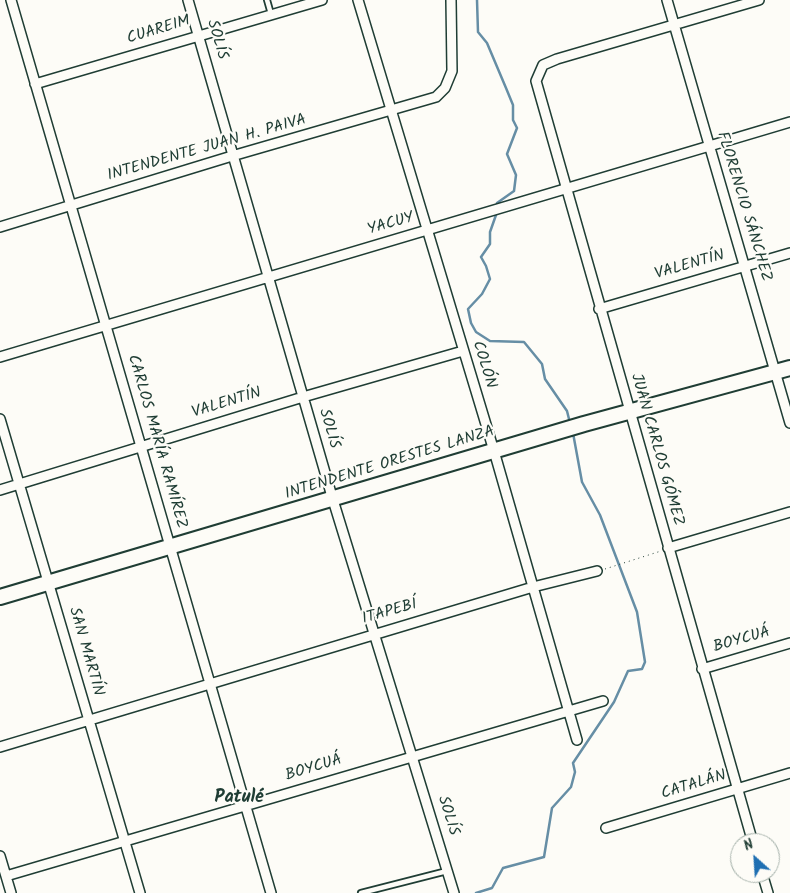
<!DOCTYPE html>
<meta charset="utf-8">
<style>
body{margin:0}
#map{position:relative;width:790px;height:893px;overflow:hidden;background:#fdfcf7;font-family:Kalam,sans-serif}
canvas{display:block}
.north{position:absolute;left:730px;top:833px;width:50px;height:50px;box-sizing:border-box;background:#fdfcf7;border:1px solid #a4b0a9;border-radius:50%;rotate:334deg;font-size:14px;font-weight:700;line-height:20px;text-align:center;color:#1f3d34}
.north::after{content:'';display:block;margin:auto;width:18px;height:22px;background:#1f6fb2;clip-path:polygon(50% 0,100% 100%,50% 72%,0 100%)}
</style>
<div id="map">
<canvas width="790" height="893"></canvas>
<div class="north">N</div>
</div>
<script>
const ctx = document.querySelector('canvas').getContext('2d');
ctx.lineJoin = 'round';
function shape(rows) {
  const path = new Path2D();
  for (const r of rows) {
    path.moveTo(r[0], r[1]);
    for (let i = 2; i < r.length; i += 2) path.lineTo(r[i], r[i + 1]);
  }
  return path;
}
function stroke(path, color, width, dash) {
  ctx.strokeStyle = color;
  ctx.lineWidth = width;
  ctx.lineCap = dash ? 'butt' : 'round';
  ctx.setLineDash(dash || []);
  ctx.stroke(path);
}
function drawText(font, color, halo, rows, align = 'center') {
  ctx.font = font + ' Kalam,sans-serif';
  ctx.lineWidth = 4.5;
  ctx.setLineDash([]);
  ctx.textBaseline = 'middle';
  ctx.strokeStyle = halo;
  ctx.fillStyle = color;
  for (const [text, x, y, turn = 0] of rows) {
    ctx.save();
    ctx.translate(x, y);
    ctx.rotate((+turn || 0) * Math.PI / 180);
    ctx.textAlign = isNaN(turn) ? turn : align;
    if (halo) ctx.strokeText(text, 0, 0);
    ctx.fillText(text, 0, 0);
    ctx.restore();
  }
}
stroke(shape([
 [477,0,478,32,487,43,506,88,513,105,513,120,517,128,507,154,516,175,514,191,497,203],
 [496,215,490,232,490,244,481,257,486,266,490,279,482,294,468,309,471,323,476,332,490,341,524,342,542,364,545,379,567,411,570,423],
 [476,893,492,888,503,868,544,857,552,808,571,787,575,772,573,763,614,702,628,671,642,669,645,662,637,612,600,515,582,482,573,433]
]), '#668ea5', 2.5);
const lane = shape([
 [267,0,271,14],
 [361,893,447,871]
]);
const street = shape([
 [11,0,271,893],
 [188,0,333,500,454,893],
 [358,0,494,451,577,740],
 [667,0,790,423],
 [35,84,322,0],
 [0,227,232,156,436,97,445,88,452,71,451,0],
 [599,309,790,253],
 [0,357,790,122],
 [0,419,140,893],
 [0,490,303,397,463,351],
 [668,548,790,512],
 [702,669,790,643],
 [0,747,533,587,597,571],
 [606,828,790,773],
 [753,843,536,81,543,65,557,59,759,0],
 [0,856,11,893],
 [762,873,768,893],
 [6,876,603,701]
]);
const secondary = shape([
 [0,597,584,424,790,368]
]);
stroke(lane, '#1f3d34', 8);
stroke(street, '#1f3d34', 12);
stroke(secondary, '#1f3d34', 18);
stroke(shape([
 [605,569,661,551]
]), '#1f3d34', 1, [1, 4]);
stroke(lane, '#fdfcf7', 4.5);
stroke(street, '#fdfcf7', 9);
stroke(secondary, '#fdfcf7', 14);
drawText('16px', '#1f3d34', '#fdfcf7', [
 ["CUAREIM",159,31,-17],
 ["SOLÍS",216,40,74],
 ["INTENDENTE JUAN H. PAIVA",207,149,-16],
 ["FLORENCIO SÁNCHEZ",743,207,73],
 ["YACUY",391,225,-16],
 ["VALENTÍN",690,266,-16],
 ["COLÓN",483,365,73],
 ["VALENTÍN",227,404,-17],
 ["SOLÍS",328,429,74],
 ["CARLOS MARÍA RAMÍREZ",156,442,74],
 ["JUAN CARLOS GÓMEZ",656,450,74],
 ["INTENDENTE ORESTES LANZA",390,464,-17],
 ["ITAPEBÍ",390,613,-16],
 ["BOYCUÁ",742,641,-16],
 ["SAN MARTÍN",85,652,74],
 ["BOYCUÁ",314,769,-17],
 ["CATALÁN",694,786,-17],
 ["SOLÍS",447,816,73]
]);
drawText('bold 18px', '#1f3d34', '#fdfcf7', [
 ["Patulé",239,799]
]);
</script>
